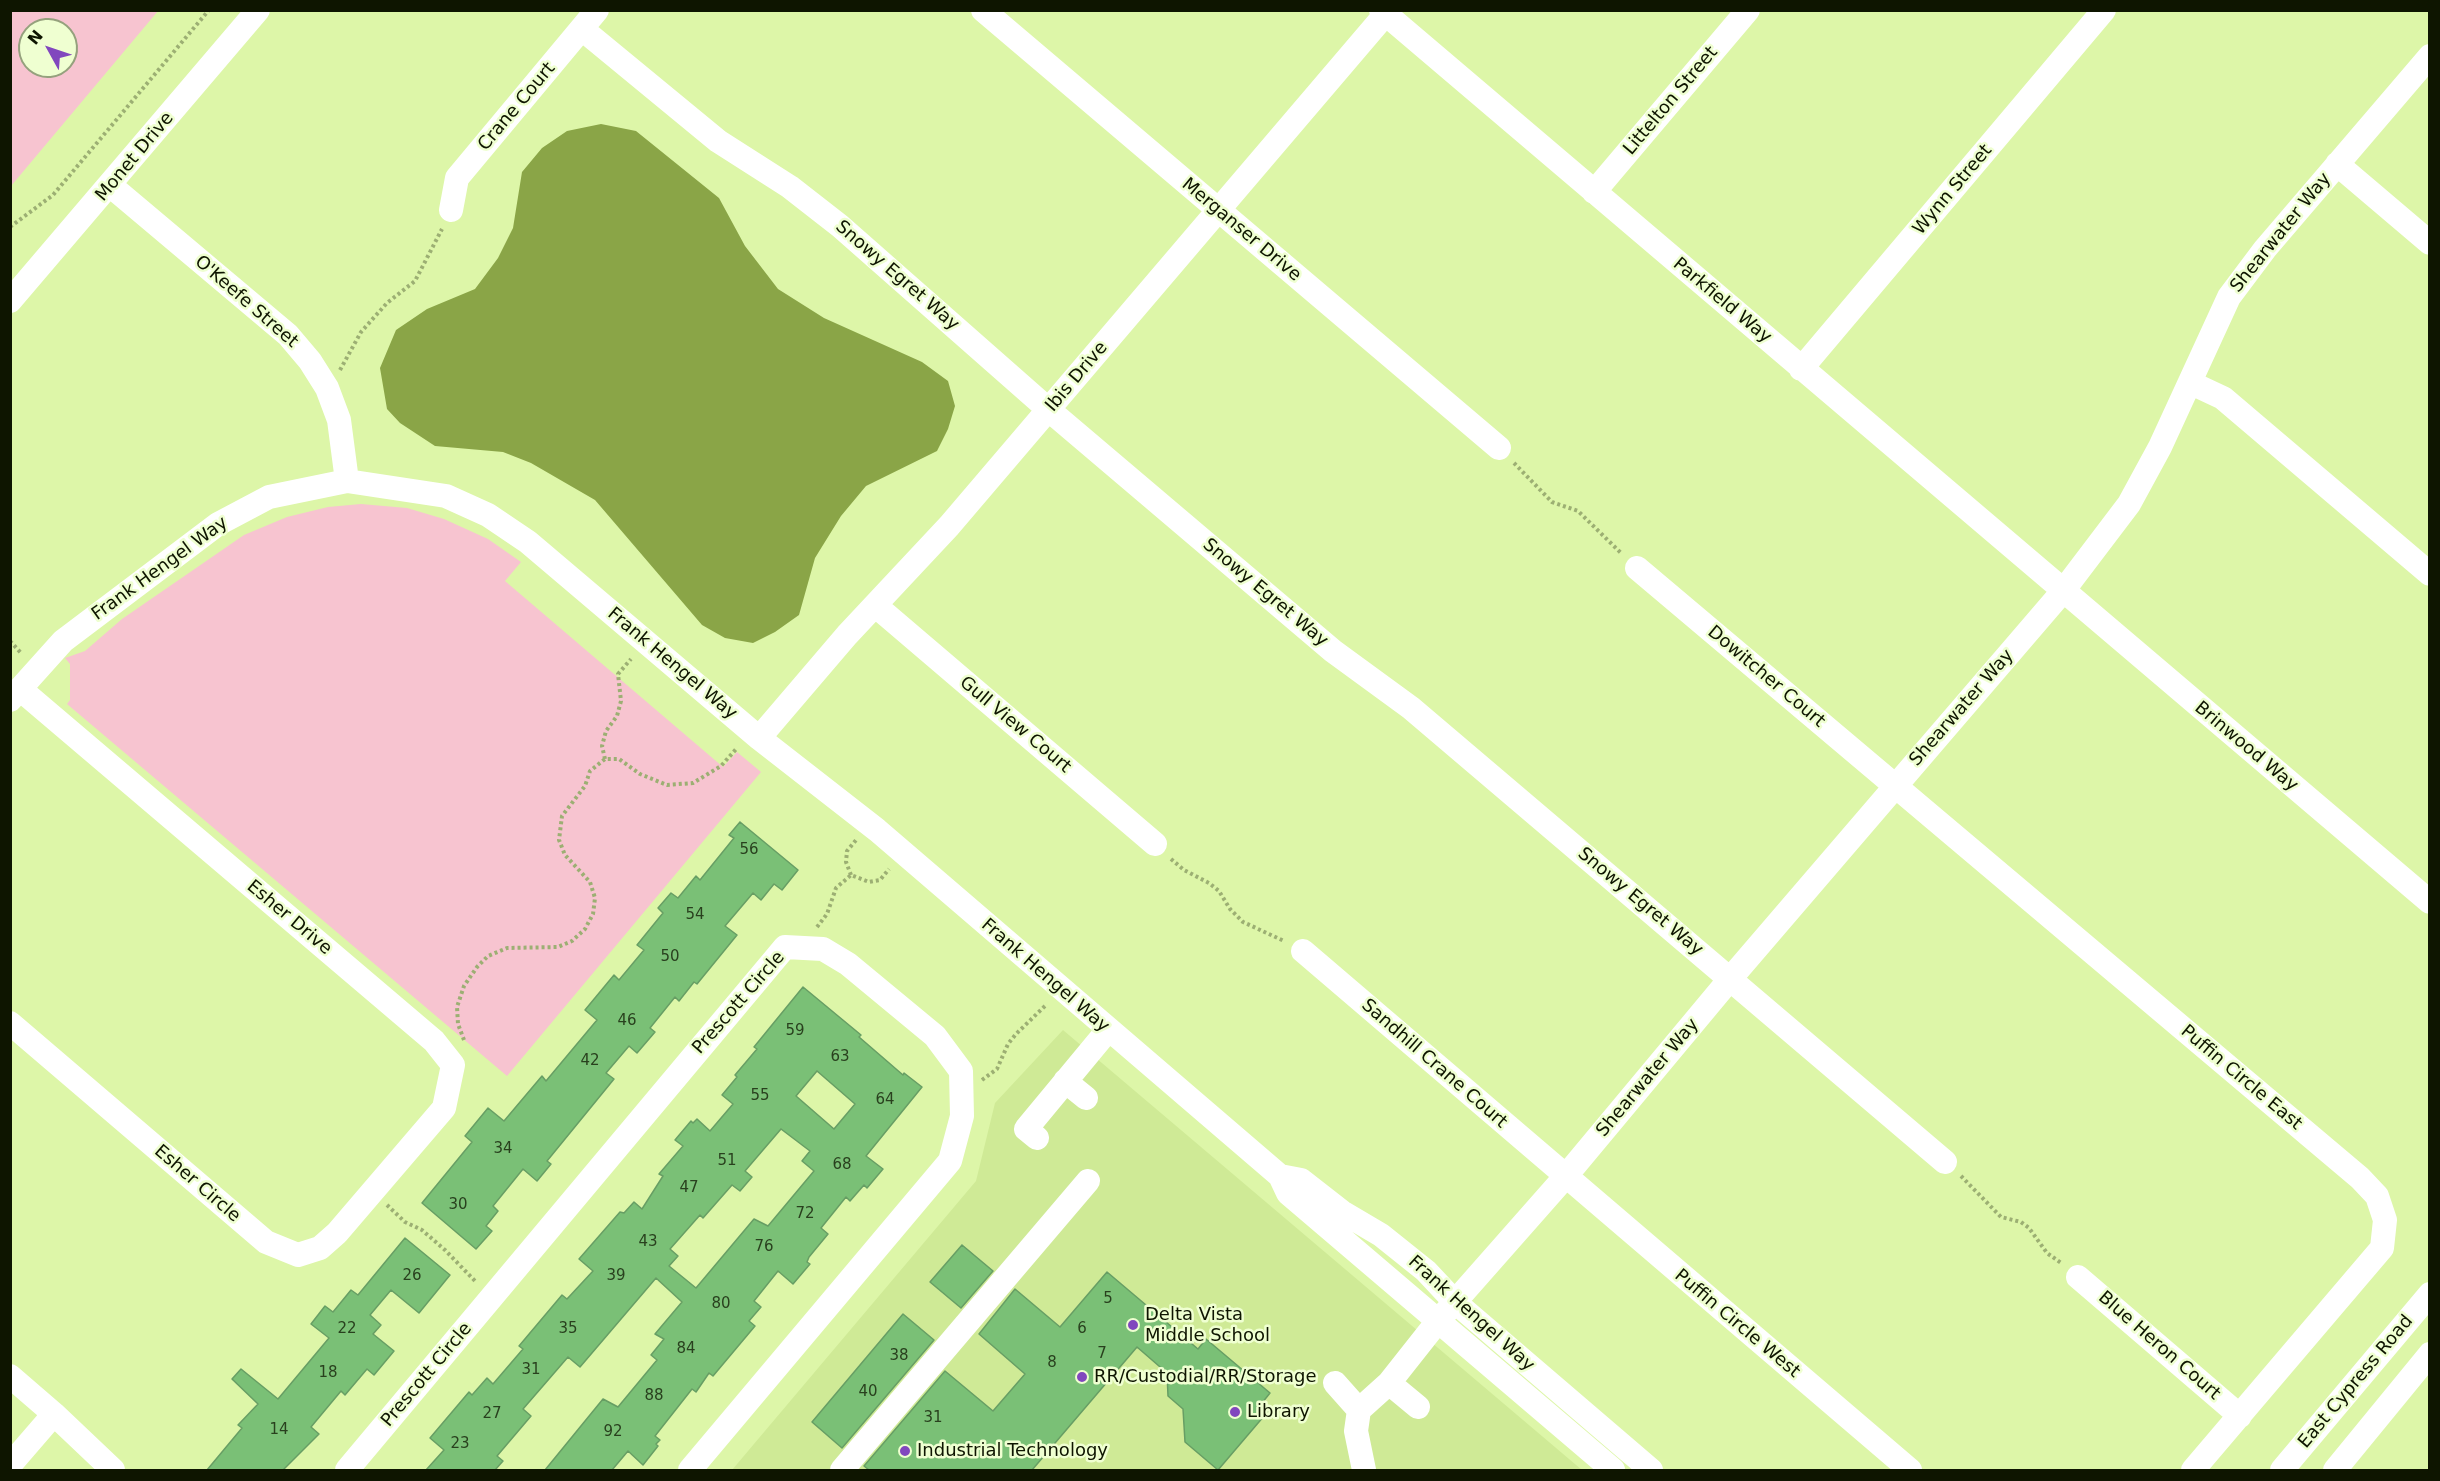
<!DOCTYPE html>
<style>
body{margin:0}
#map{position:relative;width:2440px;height:1481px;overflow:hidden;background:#ddf6a8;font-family:"DejaVu Sans",sans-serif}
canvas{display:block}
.frame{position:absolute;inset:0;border:12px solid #0e1500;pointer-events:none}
.north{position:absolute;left:18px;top:18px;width:60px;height:60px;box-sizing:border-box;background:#efffd1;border:2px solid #95a17d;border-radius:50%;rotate:310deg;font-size:16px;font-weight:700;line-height:24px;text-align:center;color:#0e1500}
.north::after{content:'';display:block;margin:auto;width:21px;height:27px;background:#8147be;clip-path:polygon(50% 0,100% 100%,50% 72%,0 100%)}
</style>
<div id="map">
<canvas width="2440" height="1481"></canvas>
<div class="frame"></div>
<div class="north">N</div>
</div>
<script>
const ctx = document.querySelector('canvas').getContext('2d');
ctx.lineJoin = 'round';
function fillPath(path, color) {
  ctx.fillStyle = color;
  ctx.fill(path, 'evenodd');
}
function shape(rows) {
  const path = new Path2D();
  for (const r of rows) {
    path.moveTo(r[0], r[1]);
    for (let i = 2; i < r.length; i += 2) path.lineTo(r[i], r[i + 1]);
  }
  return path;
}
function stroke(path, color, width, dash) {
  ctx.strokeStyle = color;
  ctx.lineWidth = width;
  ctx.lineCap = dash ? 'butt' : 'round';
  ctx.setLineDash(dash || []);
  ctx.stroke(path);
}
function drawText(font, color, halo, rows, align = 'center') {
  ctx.font = font + ' "DejaVu Sans",sans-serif';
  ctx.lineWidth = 5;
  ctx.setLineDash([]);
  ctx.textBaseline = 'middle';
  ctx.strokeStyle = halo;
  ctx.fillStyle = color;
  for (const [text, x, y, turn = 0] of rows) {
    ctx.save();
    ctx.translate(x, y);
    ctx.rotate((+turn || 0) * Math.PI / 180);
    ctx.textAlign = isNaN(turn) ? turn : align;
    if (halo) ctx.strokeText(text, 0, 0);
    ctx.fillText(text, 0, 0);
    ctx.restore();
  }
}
fillPath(shape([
 [1063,1030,1582,1470,732,1470,976,1181,995,1103]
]), '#cfea96');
fillPath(shape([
 [11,10,158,11,11,186,10,11],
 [30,30,66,30,66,66,30,66],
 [361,504,407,508,444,519,488,539,521,562,505,581,723,767,737,752,761,772,507,1076,67,704,70,700,70,664,65,658,85,651,122,619,244,535,287,517,328,507]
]), '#f7c4d0');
fillPath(shape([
 [601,124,636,131,719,198,745,246,778,289,824,318,922,362,948,381,955,406,948,429,937,451,866,486,841,516,815,558,799,615,775,632,753,643,725,638,702,625,595,500,531,463,503,452,435,446,400,423,387,409,380,368,396,330,427,309,475,289,498,258,513,228,522,172,542,148,567,131]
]), '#8aa547');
const building = shape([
 [740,822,798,870,782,890,774,884,761,900,753,893,725,926,737,935,697,984,694,982,679,1001,675,997,650,1028,655,1032,637,1053,629,1046,606,1073,614,1079,547,1161,551,1164,537,1181,523,1169,493,1206,498,1211,486,1226,492,1231,476,1249,422,1203,472,1142,465,1136,488,1108,504,1121,542,1076,546,1081,597,1020,585,1010,614,975,619,980,644,950,637,945,663,913,658,908,671,893,678,898,696,876,700,880,734,838,729,835,740,822],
 [803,987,861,1035,859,1037,903,1075,904,1073,922,1087,866,1156,883,1169,867,1188,864,1185,850,1201,846,1197,821,1228,828,1234,809,1257,807,1262,810,1264,793,1284,778,1271,754,1301,761,1307,749,1321,755,1326,713,1376,709,1373,696,1392,692,1389,655,1436,660,1440,656,1444,658,1446,643,1465,628,1451,612,1470,545,1470,603,1399,618,1407,657,1360,651,1355,664,1339,655,1334,682,1302,656,1278,580,1367,568,1357,523,1409,531,1416,497,1456,503,1461,495,1470,426,1470,444,1450,430,1438,469,1392,472,1395,487,1378,493,1384,523,1349,519,1346,562,1295,567,1299,593,1271,579,1259,620,1212,624,1213,634,1202,642,1209,663,1176,659,1174,683,1146,675,1140,691,1121,693,1123,697,1119,710,1131,733,1104,722,1095,737,1077,735,1075,757,1049,754,1047,803,987],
 [817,1071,855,1104,834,1129,796,1096,817,1071],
 [781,1129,810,1151,802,1161,814,1171,768,1226,754,1219,696,1288,669,1266,678,1256,670,1249,700,1215,703,1218,732,1185,740,1191,752,1177,745,1171,781,1129],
 [405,1238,450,1275,419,1313,391,1290,370,1315,381,1325,373,1334,394,1351,374,1375,367,1369,345,1395,341,1391,311,1427,319,1434,283,1470,207,1470,242,1428,238,1425,258,1404,232,1379,241,1369,278,1399,329,1338,311,1324,325,1306,333,1312,351,1290,358,1295,405,1238],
 [962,1245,993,1271,961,1308,930,1282,962,1245],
 [1107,1272,1198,1349,1206,1339,1270,1393,1262,1403,1270,1409,1218,1470,1185,1442,1183,1409,1168,1396,1167,1373,1137,1347,1032,1470,869,1470,864,1466,945,1371,993,1411,1025,1374,979,1334,1015,1289,1060,1327,1107,1272],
 [903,1314,934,1340,842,1448,812,1422,903,1314]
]);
fillPath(building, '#7ac076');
stroke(building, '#679e64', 1.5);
stroke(shape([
 [10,227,53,195,209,10],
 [340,370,361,332,387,303,415,281,442,229],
 [1514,463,1552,502,1578,511,1621,553],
 [10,641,22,654],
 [605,759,602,746,606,731,617,716,621,701,618,674,631,659],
 [1171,859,1184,870,1209,883,1219,891,1230,909,1243,922,1284,941],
 [851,875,846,862,847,851,856,840],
 [817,927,827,914,836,888,851,875,869,882,880,880,889,869],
 [464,1040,458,1024,457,1007,464,986,477,967,488,956,507,948,558,947,572,941,585,929,593,914,595,898,590,882,565,855,559,840,562,816,585,786,590,771,605,759,619,759,640,774,667,785,693,783,721,766,737,748],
 [982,1080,997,1069,1008,1044,1016,1034,1046,1005],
 [1961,1176,2001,1217,2021,1222,2029,1228,2047,1253,2061,1263],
 [387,1205,405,1222,422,1230,445,1250,476,1282]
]), '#9caf73', 4, [3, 3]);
stroke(shape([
 [983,10,1499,448],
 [1381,10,2430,902],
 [582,29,718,141,790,187,840,226,1049,410,1333,651,1411,708,1945,1162],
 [2337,164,2430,243],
 [111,186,288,335,310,361,327,388,339,420,347,481],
 [1594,192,1748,10],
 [451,210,457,178,597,10],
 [10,301,258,10],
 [1801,369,2104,10],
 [2191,383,2223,398,2430,574],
 [1637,568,2360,1178,2377,1196,2385,1220,2382,1248,2193,1470],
 [876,606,1155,844],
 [10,700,63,641,218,524,269,497,347,481,446,496,488,515,528,542,759,738,877,830,1280,1176,1288,1193,1613,1470],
 [759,738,847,635,949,526,1389,10],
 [1303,951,1910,1470],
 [10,1023,266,1242,298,1255,320,1248,337,1233,444,1108,453,1065,434,1041,20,689],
 [1065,1081,1086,1098],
 [1037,1138,1026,1129,1108,1030],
 [1280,1176,1301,1180,1342,1212,1381,1235,1426,1271,1455,1302,1651,1470],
 [2078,1277,2240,1416],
 [10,1376,54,1414,113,1470],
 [1335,1383,1359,1410],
 [1389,1383,1418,1407],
 [10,1465,54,1414],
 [347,1470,785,947,823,949,848,964,935,1036,961,1071,962,1116,950,1161,690,1470],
 [842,1470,1088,1181],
 [1364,1470,1356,1431,1359,1410,1389,1383,1438,1321,1565,1177,1730,979,2063,591,2129,504,2160,447,2229,297,2265,249,2430,56],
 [2282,1470,2430,1294],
 [2335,1470,2430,1354]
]), '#fff', 24);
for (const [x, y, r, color] of [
 [1133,1325,6,"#8147be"],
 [1082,1377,6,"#8147be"],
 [1235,1412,6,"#8147be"],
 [905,1451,6,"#8147be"]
]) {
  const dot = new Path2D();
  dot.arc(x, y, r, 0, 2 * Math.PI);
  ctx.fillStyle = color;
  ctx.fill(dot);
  stroke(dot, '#efffd1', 2);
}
drawText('15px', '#29401e', null, [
 ["56",749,850],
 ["54",695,915],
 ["50",670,957],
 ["46",627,1021],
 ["59",795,1031],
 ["63",840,1057],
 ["42",590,1061],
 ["55",760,1096],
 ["64",885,1100],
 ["34",503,1149],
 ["51",727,1161],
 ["68",842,1165],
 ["47",689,1188],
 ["30",458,1205],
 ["72",805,1214],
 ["43",648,1242],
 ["76",764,1247],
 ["26",412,1276],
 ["39",616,1276],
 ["5",1108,1299],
 ["80",721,1304],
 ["22",347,1329],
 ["35",568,1329],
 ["6",1082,1329],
 ["84",686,1349],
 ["7",1102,1354],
 ["38",899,1356],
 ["8",1052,1363],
 ["31",531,1370],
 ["18",328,1373],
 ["40",868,1392],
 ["88",654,1396],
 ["27",492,1414],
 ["31",933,1418],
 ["14",279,1430],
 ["92",613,1432],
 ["23",460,1444]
]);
drawText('18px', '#0e1500', '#efffd1', [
 ["Littelton Street",1671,101,-50],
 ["Crane Court",517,107,-50],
 ["Monet Drive",135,157,-50],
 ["Wynn Street",1953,190,-50],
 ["Merganser Drive",1241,230,40],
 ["Shearwater Way",2281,233,-51],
 ["Snowy Egret Way",897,276,41],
 ["Parkfield Way",1722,301,40],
 ["O'Keefe Street",246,302,41],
 ["Ibis Drive",1077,377,-50],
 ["Frank Hengel Way",160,569,-36],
 ["Snowy Egret Way",1265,593,40],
 ["Frank Hengel Way",672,664,40],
 ["Dowitcher Court",1766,677,40],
 ["Shearwater Way",1962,708,-49],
 ["Gull View Court",1015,725,40],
 ["Brinwood Way",2246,747,40],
 ["Snowy Egret Way",1640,902,40],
 ["Esher Drive",289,918,40],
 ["Frank Hengel Way",1045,976,41],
 ["Prescott Circle",739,1003,-49],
 ["Sandhill Crane Court",1434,1064,41],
 ["Shearwater Way",1648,1078,-50],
 ["Puffin Circle East",2241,1078,40],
 ["Esher Circle",197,1184,41],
 ["Frank Hengel Way",1471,1314,42],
 ["Puffin Circle West",1737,1324,40],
 ["Blue Heron Court",2159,1346,41],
 ["Prescott Circle",427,1375,-50],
 ["East Cypress Road",2356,1382,-50]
]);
drawText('18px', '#0e1500', '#efffd1', [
 ["Delta Vista",1145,1315],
 ["Middle School",1145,1336],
 ["RR/Custodial/RR/Storage",1094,1377],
 ["Library",1247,1412],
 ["Industrial Technology",917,1451]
], 'left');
</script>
